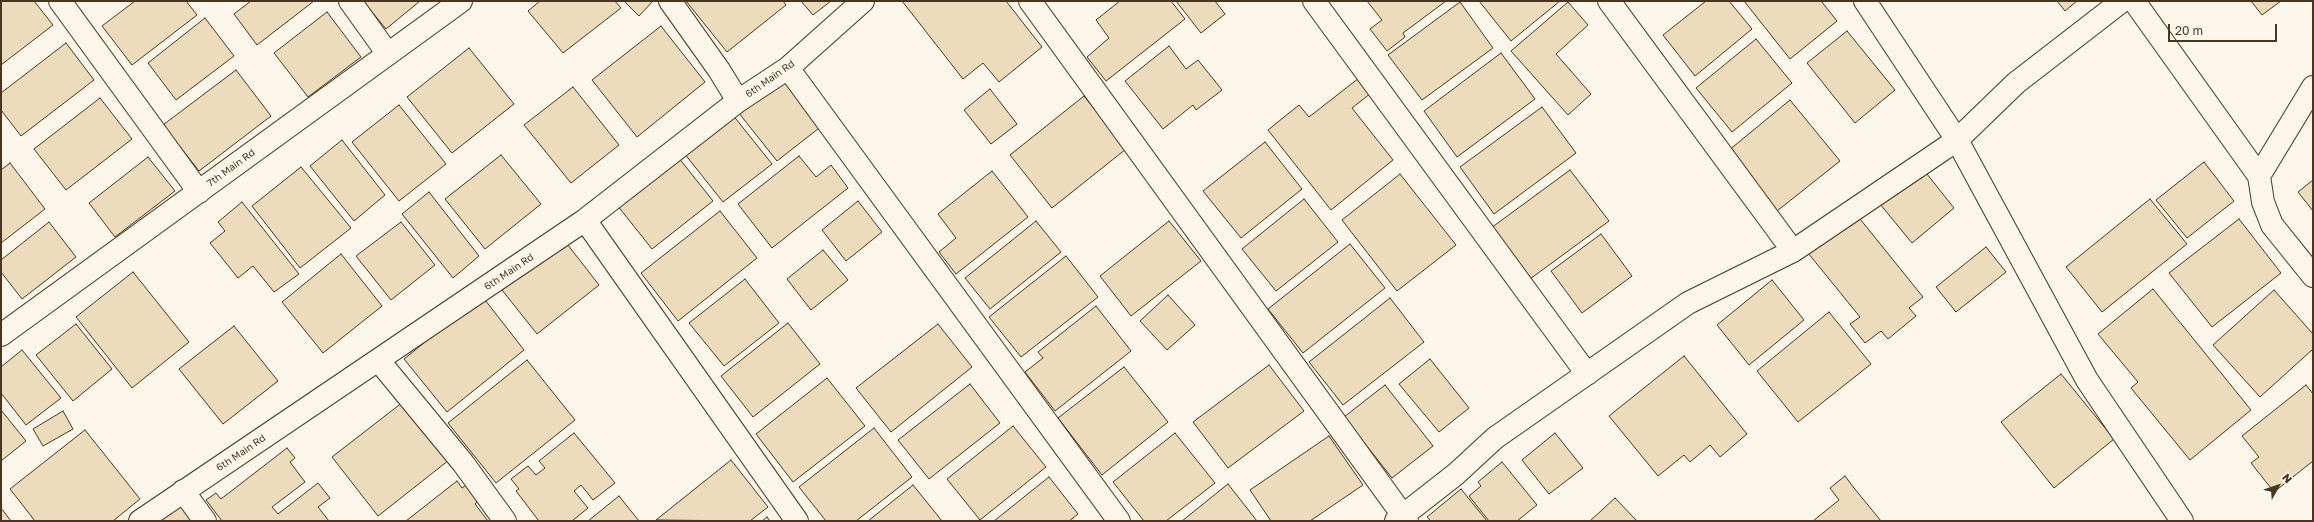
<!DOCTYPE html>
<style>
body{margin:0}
#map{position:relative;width:2314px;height:522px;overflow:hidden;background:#fbf6e9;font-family:"Golos Text",sans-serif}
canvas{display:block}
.frame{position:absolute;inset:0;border:2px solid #4a3520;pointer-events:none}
.north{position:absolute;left:2258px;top:466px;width:40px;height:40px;-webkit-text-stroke:3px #fbf6e9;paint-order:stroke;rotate:50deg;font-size:11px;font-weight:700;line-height:16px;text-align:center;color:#4a3520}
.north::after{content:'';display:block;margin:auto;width:14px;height:18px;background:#4a3520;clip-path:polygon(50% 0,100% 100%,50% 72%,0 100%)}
.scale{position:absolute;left:2168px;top:24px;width:109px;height:18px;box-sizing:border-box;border:2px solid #4a3520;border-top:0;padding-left:5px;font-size:12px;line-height:14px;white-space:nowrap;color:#4a3520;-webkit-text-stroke:3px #fbf6e9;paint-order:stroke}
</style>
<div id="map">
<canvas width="2314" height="522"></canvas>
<div class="frame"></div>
<div class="north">N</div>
<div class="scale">20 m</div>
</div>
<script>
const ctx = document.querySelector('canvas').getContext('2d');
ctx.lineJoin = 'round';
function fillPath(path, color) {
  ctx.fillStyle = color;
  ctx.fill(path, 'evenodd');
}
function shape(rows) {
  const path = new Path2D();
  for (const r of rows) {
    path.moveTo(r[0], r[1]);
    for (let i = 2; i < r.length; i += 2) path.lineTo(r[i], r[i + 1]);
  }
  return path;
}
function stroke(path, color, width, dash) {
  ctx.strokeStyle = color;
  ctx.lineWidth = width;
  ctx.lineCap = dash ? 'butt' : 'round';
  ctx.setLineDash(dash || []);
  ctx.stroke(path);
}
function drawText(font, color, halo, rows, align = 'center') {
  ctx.font = font + ' "Golos Text",sans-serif';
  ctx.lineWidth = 3;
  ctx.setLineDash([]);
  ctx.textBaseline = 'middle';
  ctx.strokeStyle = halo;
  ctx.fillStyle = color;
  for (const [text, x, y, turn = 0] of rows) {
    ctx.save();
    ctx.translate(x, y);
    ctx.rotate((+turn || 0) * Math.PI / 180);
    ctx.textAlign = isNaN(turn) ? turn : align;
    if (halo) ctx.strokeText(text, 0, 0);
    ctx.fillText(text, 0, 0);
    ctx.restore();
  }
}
const building = shape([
 [1,1,34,1,53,25,1,65,1,1],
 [135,1,186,1,197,15,132,65,102,26,135,1],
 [251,1,314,1,257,45,234,14,251,1],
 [363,1,420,1,386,29,363,1],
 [540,1,615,1,621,8,563,53,528,11,540,1],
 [624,1,653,1,639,16,624,1],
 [686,1,783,1,786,5,727,52,686,1],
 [801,1,831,1,813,15,801,1],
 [902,1,1006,1,1042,47,999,82,983,63,963,79,902,1],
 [1120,1,1171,1,1185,19,1106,81,1087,57,1109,38,1096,20,1120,1],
 [1176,1,1215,1,1225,14,1201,33,1176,1],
 [1367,1,1446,1,1403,33,1405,37,1387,51,1370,29,1382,20,1367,1],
 [1479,1,1560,1,1511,41,1479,1],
 [1706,1,1729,1,1752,29,1695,76,1663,35,1706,1],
 [1744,1,1821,1,1837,21,1790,59,1744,1],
 [2057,1,2077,1,2065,11,2057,1],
 [2251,1,2281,1,2262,15,2251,1],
 [1460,2,1493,48,1422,100,1388,55,1460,2],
 [1568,2,1588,25,1556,54,1591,94,1568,115,1511,51,1568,2],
 [327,12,361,57,308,97,274,53,327,12],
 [205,18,234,56,176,100,148,63,205,18],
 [661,26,705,82,637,137,592,80,661,26],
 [1847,31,1895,90,1855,123,1807,63,1847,31],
 [1756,39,1792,83,1732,132,1696,88,1756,39],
 [66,43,94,80,21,136,1,110,1,93,66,43],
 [1169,46,1186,69,1198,60,1222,90,1196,110,1193,105,1163,129,1125,81,1169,46],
 [469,48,514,104,452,153,407,97,469,48],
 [1501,53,1535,99,1457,157,1424,111,1501,53],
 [236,70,271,116,199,171,163,125,236,70],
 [784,75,823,125,777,161,738,112,784,75],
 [1359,78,1371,93,1352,108,1393,160,1331,210,1268,130,1299,105,1309,117,1359,78],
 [573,87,619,145,571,183,524,125,573,87],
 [990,89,1017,124,991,144,964,110,990,89],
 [1084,96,1126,149,1052,208,1010,155,1084,96],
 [100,98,132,139,66,190,34,149,100,98],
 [1790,100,1840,161,1777,211,1728,151,1790,100],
 [399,105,446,164,399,201,352,142,399,105],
 [1542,107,1576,153,1494,214,1460,167,1542,107],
 [732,114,772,164,723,202,684,153,732,114],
 [342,140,385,195,354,221,310,166,342,140],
 [1265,142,1302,189,1241,238,1203,191,1265,142],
 [501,155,541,204,485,249,445,199,501,155],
 [799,156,816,177,831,165,848,188,772,248,738,204,799,156],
 [148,157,175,191,115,237,89,203,148,157],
 [678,157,713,201,652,249,617,205,678,157],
 [2204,162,2234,201,2187,238,2156,200,2204,162],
 [10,163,45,209,1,243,1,170,10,163],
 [301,167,351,228,300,268,252,206,301,167],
 [1923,169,1954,208,1912,243,1880,204,1923,169],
 [1570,170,1609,221,1530,279,1491,228,1570,170],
 [992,171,1028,217,956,274,939,252,956,238,938,214,992,171],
 [1400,174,1456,245,1397,291,1342,220,1400,174],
 [2313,180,2313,211,2298,192,2313,180],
 [429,192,479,256,453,278,402,214,429,192],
 [1304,199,1338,242,1276,291,1242,249,1304,199],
 [2150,199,2187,244,2102,312,2066,267,2150,199],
 [858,201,882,232,846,261,822,230,858,201],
 [242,202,299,274,274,292,253,266,238,278,210,243,225,231,218,222,242,202],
 [720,211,757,258,678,321,641,273,720,211],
 [1856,214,1923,297,1909,308,1916,316,1888,339,1881,331,1865,343,1850,324,1860,317,1808,253,1856,214],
 [2239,219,2281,273,2212,327,2169,273,2239,219],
 [1036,221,1061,252,990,309,965,278,1036,221],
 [1169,221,1201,261,1131,316,1100,276,1169,221],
 [49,222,76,257,22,299,1,272,1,260,49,222],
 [401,222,435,265,391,300,356,256,401,222],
 [1601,234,1632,276,1582,313,1551,271,1601,234],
 [564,240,599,285,537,334,502,290,564,240],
 [1350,244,1385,288,1303,353,1268,309,1350,244],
 [1986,247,2006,272,1956,312,1936,287,1986,247],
 [823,250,848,280,811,310,787,279,823,250],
 [341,254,382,306,323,353,282,302,341,254],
 [1066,256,1098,297,1021,357,989,317,1066,256],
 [133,272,189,342,132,388,76,317,133,272],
 [745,279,779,323,724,366,689,323,745,279],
 [1772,280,1804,320,1749,365,1717,325,1772,280],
 [2153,289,2251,410,2190,460,2131,388,2138,382,2098,334,2153,289],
 [2274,290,2313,334,2313,349,2260,397,2213,345,2274,290],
 [1168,295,1195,325,1167,350,1140,321,1168,295],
 [482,296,524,350,447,412,404,359,482,296],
 [1390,298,1424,342,1343,405,1309,362,1390,298],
 [1096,306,1131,351,1055,411,1025,372,1043,358,1038,352,1096,306],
 [1829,312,1871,364,1798,422,1757,371,1829,312],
 [788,323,820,364,753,417,721,376,788,323],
 [76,324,112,369,73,401,36,355,76,324],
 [938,324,972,367,891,432,856,388,938,324],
 [234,326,278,381,223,424,179,369,234,326],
 [22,350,61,398,26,425,1,393,1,367,22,350],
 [1684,356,1747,434,1720,457,1710,445,1690,462,1684,455,1658,476,1609,416,1684,356],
 [1430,359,1469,408,1439,432,1399,384,1430,359],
 [527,360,575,420,496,483,448,423,527,360],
 [1269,365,1304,411,1228,468,1193,422,1269,365],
 [1124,367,1168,422,1102,475,1058,418,1124,367],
 [2061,374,2114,439,2054,488,2001,422,2061,374],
 [827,378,865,426,793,482,756,434,827,378],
 [970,384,1000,423,929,479,898,440,970,384],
 [1385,385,1433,446,1392,478,1344,417,1385,385],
 [2306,385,2313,394,2313,461,2274,492,2251,463,2259,457,2242,436,2306,385],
 [403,402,449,460,378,516,332,457,403,402],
 [1,410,26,441,1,461,1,410],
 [63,411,73,429,43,446,33,429,63,411],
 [1013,426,1046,467,980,520,947,479,1013,426],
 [874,428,912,477,856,521,826,521,799,487,874,428],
 [85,430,140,499,113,521,35,521,10,489,85,430],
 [574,433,615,483,593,500,581,485,574,491,588,508,572,521,539,521,516,491,519,489,511,479,528,466,536,475,545,468,539,461,574,433],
 [1175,433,1215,483,1166,521,1144,521,1113,482,1175,433],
 [1555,433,1583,468,1549,494,1522,460,1555,433],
 [1329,436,1363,485,1310,521,1271,521,1250,490,1329,436],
 [287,448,295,458,290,462,305,482,272,507,278,514,318,483,330,498,318,507,329,521,222,521,206,500,216,493,221,499,287,448],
 [731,460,768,507,750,521,656,520,731,460],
 [1502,462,1537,505,1517,521,1489,521,1469,496,1481,486,1478,482,1502,462],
 [1845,476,1854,488,1881,521,1813,521,1839,500,1830,488,1845,476],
 [1049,477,1078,514,1069,521,994,521,1049,477],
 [457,481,462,488,469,483,481,498,475,504,488,521,406,521,457,481],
 [1228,484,1257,521,1182,521,1228,484],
 [913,485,942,521,868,521,913,485],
 [1461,489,1487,521,1431,521,1427,517,1461,489],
 [619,496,639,521,588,521,619,496],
 [1615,498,1637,521,1590,521,1615,498],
 [181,500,198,521,153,521,181,500],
 [1,508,11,521,1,521,1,508],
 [767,517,770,521,762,521,767,517]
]);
fillPath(building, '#ecdcbc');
stroke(building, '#4a3520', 1);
const minor = shape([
 [60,1,199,192],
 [350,1,388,54],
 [670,1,719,70,738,101],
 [1030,1,1407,521],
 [1314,1,1587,374],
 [1609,1,1793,251],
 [2134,1,2259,176],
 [788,68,1119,521],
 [2313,87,2259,176,2263,202,2272,225,2313,276],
 [585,220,797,521],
 [379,361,463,463,505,521],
 [183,491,205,521],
 [140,521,585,220,738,101,788,68,863,1],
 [1396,521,1456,474,1495,438,1688,303,1793,251,1957,140,2087,380,2182,521]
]);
const tertiary = shape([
 [1865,1,1957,140,2016,83,2122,1],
 [1,335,461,1]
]);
stroke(minor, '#4a3520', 24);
stroke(tertiary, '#4a3520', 24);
stroke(minor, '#fbf6e9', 22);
stroke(tertiary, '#fbf6e9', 22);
drawText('10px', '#4a3520', '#fbf6e9', [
 ["6th Main Rd",770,79,-35],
 ["7th Main Rd",231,168,-36],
 ["6th Main Rd",509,272,-34],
 ["6th Main Rd",241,453,-34]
]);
</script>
